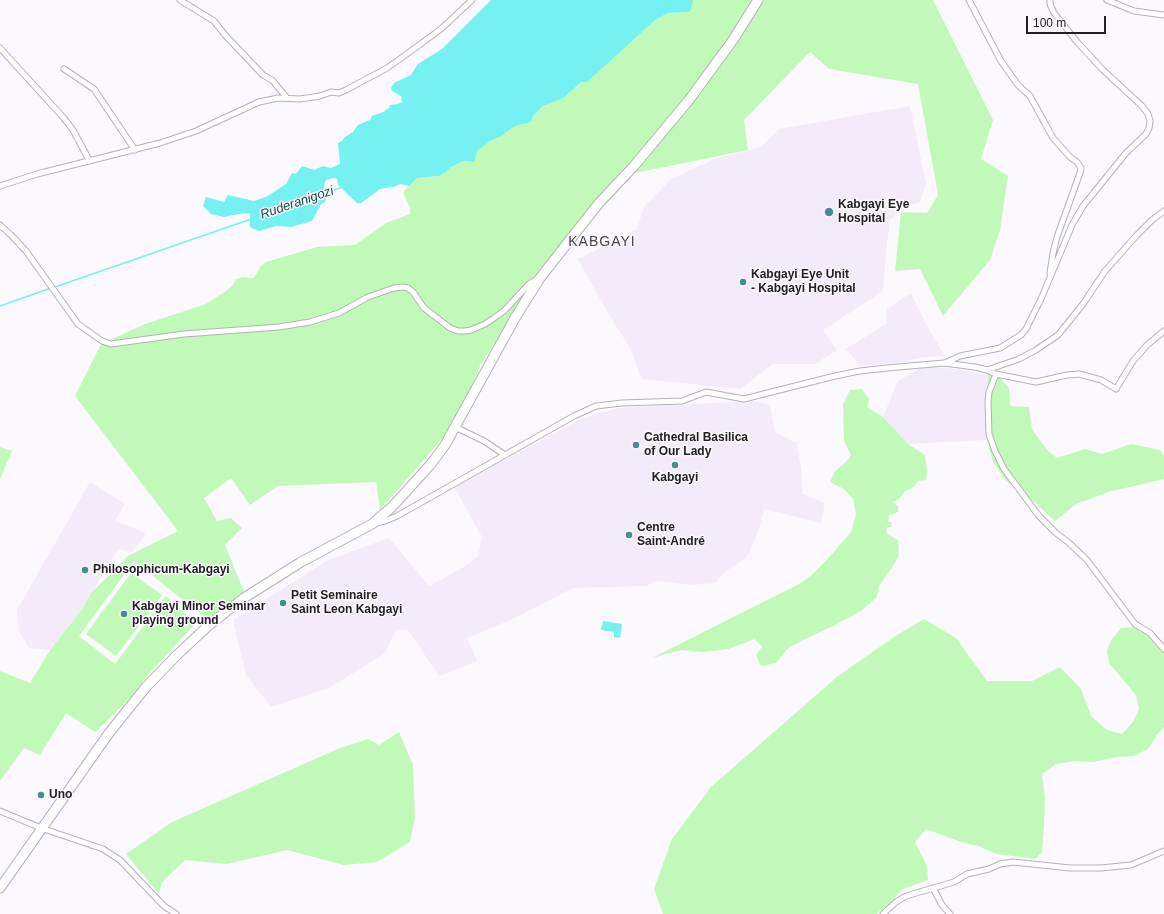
<!DOCTYPE html>
<meta charset="utf-8">
<style>
body{margin:0}
#map{position:relative;width:1164px;height:914px;overflow:hidden;background:#fcf8ff;font-family:Arial,sans-serif}
canvas{display:block}
.scale{position:absolute;left:1026px;top:16px;width:80px;height:18px;box-sizing:border-box;border:2px solid #222023;border-top:0;padding-left:5px;font-size:12px;line-height:14px;white-space:nowrap;color:#222023;-webkit-text-stroke:3px #fcf8ff;paint-order:stroke}
</style>
<div id="map">
<canvas width="1164" height="914"></canvas>
<div class="scale">100 m</div>
</div>
<script>
const ctx = document.querySelector('canvas').getContext('2d');
ctx.lineJoin = 'round';
function fillPath(path, color) {
  ctx.fillStyle = color;
  ctx.fill(path, 'evenodd');
}
function shape(rows) {
  const path = new Path2D();
  for (const r of rows) {
    path.moveTo(r[0], r[1]);
    for (let i = 2; i < r.length; i += 2) path.lineTo(r[i], r[i + 1]);
  }
  return path;
}
function stroke(path, color, width, dash) {
  ctx.strokeStyle = color;
  ctx.lineWidth = width;
  ctx.lineCap = dash ? 'butt' : 'round';
  ctx.setLineDash(dash || []);
  ctx.stroke(path);
}
function drawText(font, color, halo, rows, align = 'center') {
  ctx.font = font + ' Arial,sans-serif';
  ctx.lineWidth = 3;
  ctx.setLineDash([]);
  ctx.textBaseline = 'middle';
  ctx.strokeStyle = halo;
  ctx.fillStyle = color;
  for (const [text, x, y, turn = 0] of rows) {
    ctx.save();
    ctx.translate(x, y);
    ctx.rotate((+turn || 0) * Math.PI / 180);
    ctx.textAlign = isNaN(turn) ? turn : align;
    if (halo) ctx.strokeText(text, 0, 0);
    ctx.fillText(text, 0, 0);
    ctx.restore();
  }
}
fillPath(shape([
 [910,106,926,184,920,202,904,207,890,220,886,253,883,291,823,330,837,350,815,364,773,364,740,389,642,379,629,346,609,315,578,259,637,229,644,207,670,180,714,159,761,147,779,129],
 [911,293,927,326,945,356,924,357,896,363,860,366,846,349,886,324,887,309],
 [924,366,956,369,988,375,987,440,908,444,883,417,898,381],
 [753,401,770,405,775,432,797,443,801,469,803,494,825,503,821,523,764,509,759,529,747,557,723,573,716,583,691,585,655,581,647,586,573,588,515,618,467,638,477,661,439,676,408,630,397,629,384,654,329,688,271,707,246,675,233,620,328,560,389,538,429,586,466,566,478,556,482,537,454,487,583,418,618,408],
 [90,482,125,504,115,521,146,533,132,552,118,549,83,608,50,650,29,648,19,631,17,610]
]), '#f3ebf9');
fillPath(shape([
 [693,0,933,0,993,120,981,159,1008,176,1000,230,990,260,943,316,920,269,895,271,901,212,927,213,938,195,918,84,829,69,810,52,744,120,748,150,635,173,576,236,539,273,480,366,461,417,380,510,376,482,278,486,250,505,231,478,204,498,217,521,231,518,242,528,225,545,244,592,208,620,134,561,79,636,115,664,166,596,196,623,152,670,131,697,95,732,66,713,40,755,24,748,0,781,0,671,30,683,50,650,83,608,91,593,128,556,178,531,75,396,101,344,145,324,206,304,226,291,233,285,236,279,243,277,253,278,255,276,261,266,266,262,317,247,355,245,386,223,410,214,410,208,404,194,404,191,417,178,439,176,446,172,451,167,464,161,473,162,475,161,477,151,484,146,490,141,502,136,512,128,518,125,529,123,532,121,533,116,543,106,569,94,573,88,576,88,655,20,668,13,689,12],
 [988,375,997,375,1009,388,1010,406,1029,407,1032,429,1047,450,1057,458,1085,449,1102,454,1131,444,1160,450,1164,456,1164,479,1108,492,1076,504,1055,521,1032,500,1006,481,993,462,987,440],
 [862,389,869,399,867,407,883,417,908,444,925,455,927,471,926,480,918,481,914,487,905,491,899,499,892,502,898,506,898,512,889,515,888,522,892,522,892,526,886,528,887,534,898,540,899,555,891,569,879,586,877,597,861,611,835,625,801,641,787,649,776,663,761,666,756,655,762,647,755,639,728,649,704,652,681,650,652,658,799,584,812,575,832,554,851,532,856,514,853,499,844,489,830,482,835,471,845,463,851,455,844,441,843,404,850,390],
 [0,447,12,451,0,479],
 [131,573,162,595,116,656,86,634],
 [924,619,956,638,987,681,1032,681,1060,667,1081,689,1091,716,1107,730,1122,734,1133,722,1139,709,1136,695,1109,663,1107,651,1111,640,1121,628,1134,627,1150,637,1164,650,1164,727,1158,733,1148,749,1134,756,1115,757,1094,762,1075,761,1056,764,1042,774,1045,798,1044,826,1042,852,1035,859,997,854,978,846,961,842,926,829,915,842,927,866,928,880,903,889,889,904,876,914,663,914,654,889,672,839,711,787,838,676,897,635],
 [399,732,413,765,415,818,410,842,377,862,344,865,287,850,227,864,185,860,162,882,159,894,126,854,172,822,340,748,368,739,379,745]
]), '#c1fab8');
fillPath(shape([
 [491,0,693,0,691,10,689,12,668,13,655,20,587,82,582,82,563,98,543,106,533,116,532,121,529,123,518,125,512,128,502,136,490,141,484,146,477,151,475,161,473,162,464,161,451,167,446,172,439,176,417,178,409,186,400,184,394,187,390,187,380,189,361,203,357,203,338,185,337,179,334,178,326,180,324,185,326,199,325,202,321,204,312,221,291,227,276,226,259,231,250,227,250,213,238,214,224,217,211,214,203,206,206,197,224,202,228,195,254,201,266,197,286,184,292,173,296,174,302,166,314,170,323,166,331,168,340,164,338,143,342,141,345,137,353,132,358,125,370,120,372,116,383,112,390,107,389,105,398,104,402,102,401,96,392,91,391,88,394,83,411,75,418,64,442,49],
 [603,621,622,624,620,638,614,637,614,632,601,630]
]), '#75f1f2');
stroke(shape([
 [325,194,342,187],
 [55,287,251,219],
 [0,306,51,288]
]), '#75f1f2', 1.5);
const minor = shape([
 [180,0,214,21,225,35,263,75,272,80,287,98],
 [969,0,1001,61,1018,85,1030,96,1053,138,1070,157,1077,162,1081,168,1080,173,1057,237,1053,253,1050,273],
 [1107,0,1134,11,1164,15],
 [0,48,63,117,73,130,89,160],
 [64,69,94,89,135,150],
 [0,186,37,174,160,143,196,131,259,102,278,98,300,99,320,96,331,92,339,93,346,90,387,68,404,56,441,29,472,0],
 [0,225,11,235,26,251,78,324,102,341,111,344,184,334,279,327,310,322,339,313,368,297,394,288,403,287,408,288,413,292,424,308,441,321,450,328,458,331,465,331,471,330,485,324,494,318,504,311,529,284,538,279],
 [945,363,960,356,1000,348,1021,335,1026,329,1041,299,1072,225,1083,206,1126,153,1146,134,1149,128,1150,121,1148,114,1142,106,1102,69,1078,43,1054,13,1050,4,1050,0],
 [987,370,996,374,1036,382,1067,375,1079,374,1101,380,1116,389,1133,361,1147,345,1164,331],
 [996,374,989,392,988,402,989,434,995,451,1004,469,1039,516,1056,533,1068,542,1087,560,1135,624,1150,633,1164,649],
 [455,427,484,441,505,455,574,416,596,406,622,403,682,401,706,392,744,399,835,376,860,371,887,368,944,363,975,367,987,370,1019,359,1036,350,1058,335,1083,304,1105,271,1136,236,1152,220,1164,211],
 [376,523,385,521,397,516,505,455],
 [0,811,41,828,103,849,120,860,164,906,176,914],
 [933,888,942,905,950,914],
 [883,914,896,902,906,896,954,882,967,874,989,869,1000,864,1013,862,1070,868,1101,868,1131,865,1164,851]
]);
const trunk = shape([
 [0,888,109,733,146,687,177,655,208,626,244,598,301,562,372,524,392,507,431,464,445,445,515,318,540,278,599,203,634,166,689,100,733,40,758,0]
]);
stroke(minor, '#b6b0ba', 7);
stroke(trunk, '#b6b0ba', 11);
stroke(minor, '#fff', 5);
stroke(trunk, '#fff', 9);
for (const [x, y, r, color] of [
 [829,212,5,"#458d8e"],
 [743,282,4,"#458d8e"],
 [636,445,4,"#458d8e"],
 [675,465,4,"#458d8e"],
 [629,535,4,"#458d8e"],
 [85,570,4,"#458d8e"],
 [283,603,4,"#458d8e"],
 [124,614,4,"#458d8e"],
 [41,795,4,"#458d8e"]
]) {
  const dot = new Path2D();
  dot.arc(x, y, r, 0, 2 * Math.PI);
  ctx.fillStyle = color;
  ctx.fill(dot);
  stroke(dot, '#fcf8ff', 1.5);
}
drawText('bold 12px', '#222023', '#fcf8ff', [
 ["Kabgayi Eye",838,205],
 ["Hospital",838,219],
 ["Kabgayi Eye Unit",751,275],
 ["- Kabgayi Hospital",751,289],
 ["Cathedral Basilica",644,438],
 ["of Our Lady",644,452],
 ["Kabgayi",675,478,"center"],
 ["Centre",637,528],
 ["Saint-André",637,542],
 ["Philosophicum-Kabgayi",93,570],
 ["Petit Seminaire",291,596],
 ["Saint Leon Kabgayi",291,610],
 ["Kabgayi Minor Seminar",132,607],
 ["playing ground",132,621],
 ["Uno",49,795]
], 'left');
drawText('italic 13px', '#124a4b', '#fcf8ff', [
 ["Ruderanigozi",297,203,-19]
]);
ctx.letterSpacing = '1px';
drawText('14px', '#49444d', '#fcf8ff', [
 ["KABGAYI",602,242]
]);
ctx.letterSpacing = '0px';
</script>
